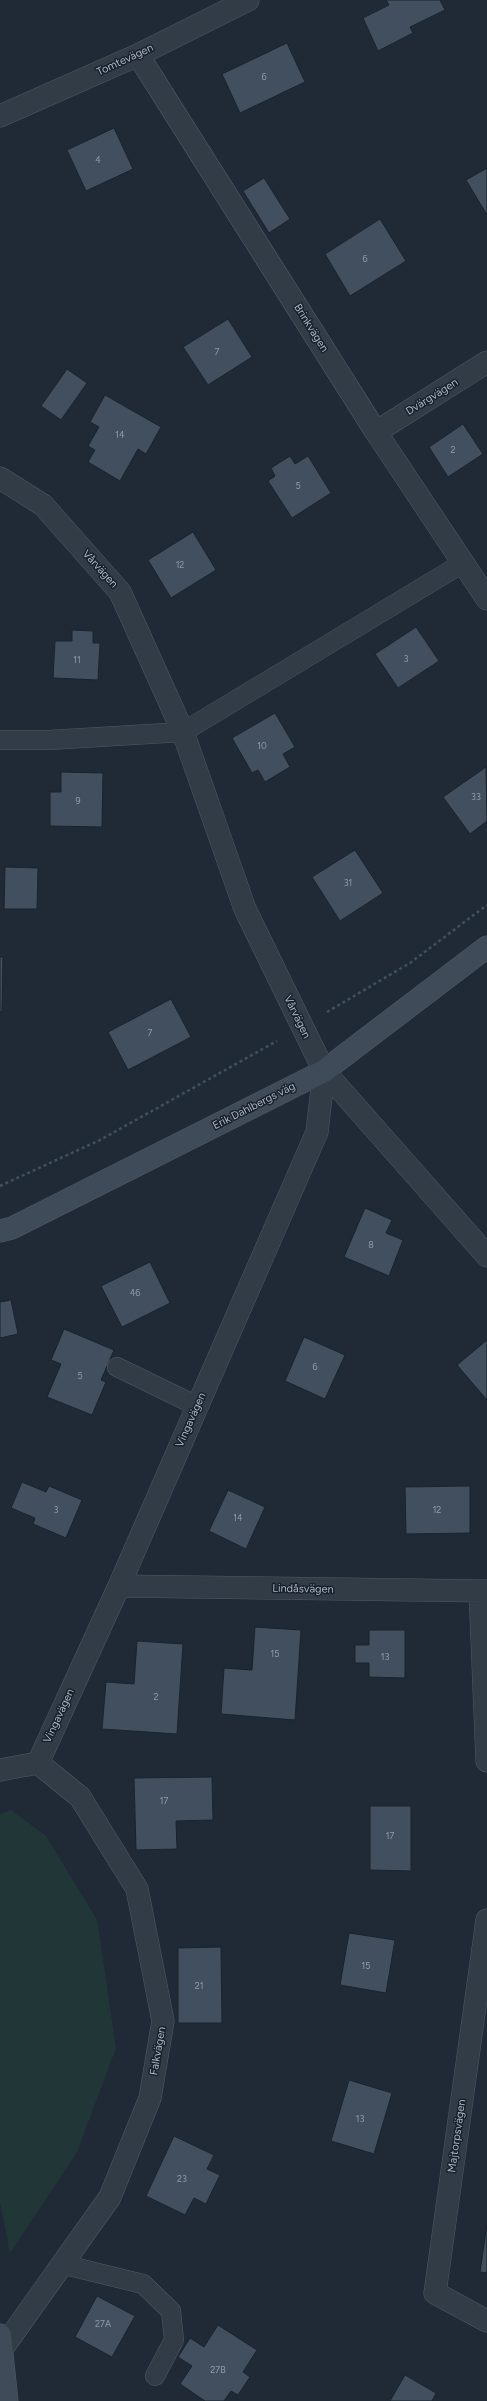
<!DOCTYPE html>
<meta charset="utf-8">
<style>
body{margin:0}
canvas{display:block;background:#1f2a36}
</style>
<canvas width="487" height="2401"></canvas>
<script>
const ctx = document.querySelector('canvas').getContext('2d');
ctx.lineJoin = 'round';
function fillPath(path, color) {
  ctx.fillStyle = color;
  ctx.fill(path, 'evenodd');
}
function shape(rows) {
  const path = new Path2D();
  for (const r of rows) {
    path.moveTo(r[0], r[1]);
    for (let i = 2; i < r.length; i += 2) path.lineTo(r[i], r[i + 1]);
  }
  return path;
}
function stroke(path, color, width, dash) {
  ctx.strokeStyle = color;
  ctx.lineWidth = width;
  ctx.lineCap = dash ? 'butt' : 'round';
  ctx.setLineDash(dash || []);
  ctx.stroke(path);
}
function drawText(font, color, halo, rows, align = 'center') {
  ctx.font = font + ' Figtree,sans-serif';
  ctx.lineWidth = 3;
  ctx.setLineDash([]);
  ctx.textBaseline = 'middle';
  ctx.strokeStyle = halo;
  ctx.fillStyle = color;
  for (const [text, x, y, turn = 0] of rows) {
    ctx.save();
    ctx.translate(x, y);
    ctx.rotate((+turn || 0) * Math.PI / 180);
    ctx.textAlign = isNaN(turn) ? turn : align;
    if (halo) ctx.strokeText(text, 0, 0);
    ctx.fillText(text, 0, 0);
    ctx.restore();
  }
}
fillPath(shape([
 [11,1810,46,1836,97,1920,116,2048,77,2152,10,2253,0,2202,0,1814]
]), '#213637');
const building = shape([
 [386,0,440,0,445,10,410,27,413,33,378,51,363,18,389,5,386,0],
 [287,43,305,82,240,113,222,74,287,43],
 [114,128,133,169,86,191,67,150,114,128],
 [487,168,487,215,466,180,487,168],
 [264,178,290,219,269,233,243,191,264,178],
 [380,219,406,261,350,296,325,254,380,219],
 [228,319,252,357,208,385,183,347,228,319],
 [67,369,87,383,61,420,41,406,67,369],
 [105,395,161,427,146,454,138,449,120,481,88,462,95,450,88,446,99,427,90,422,105,395],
 [463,424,483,454,448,477,429,447,463,424],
 [290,456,295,464,308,456,331,493,292,518,268,481,275,476,271,468,290,456],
 [193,532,216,570,171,598,148,560,193,532],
 [416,627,439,661,398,688,375,654,416,627],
 [72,630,93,631,93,643,100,643,98,680,53,678,55,641,72,641,72,630],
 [275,713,295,747,283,754,290,767,265,782,258,770,252,773,232,738,275,713],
 [486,767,487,821,470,834,443,797,486,767],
 [61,772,103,773,102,827,50,826,50,792,61,792,61,772],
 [355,850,383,893,340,921,312,877,355,850],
 [5,867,38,868,37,909,4,909,5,867],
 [0,957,3,957,2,1012,0,1012,0,957],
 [171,999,191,1037,128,1070,108,1032,171,999],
 [365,1208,392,1220,386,1233,403,1240,389,1276,344,1257,365,1208],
 [150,1262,170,1303,122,1327,101,1286,150,1262],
 [11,1300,18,1334,0,1338,0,1302,11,1300],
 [64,1329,114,1350,101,1380,106,1382,92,1415,47,1397,61,1364,51,1360,64,1329],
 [304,1337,345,1355,325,1399,285,1381,304,1337],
 [487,1340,487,1400,457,1365,487,1340],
 [22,1482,46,1492,49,1486,82,1500,66,1538,33,1524,35,1518,11,1508,22,1482],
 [470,1486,470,1533,406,1534,405,1487,470,1486],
 [228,1490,265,1507,246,1549,209,1531,228,1490],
 [255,1627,301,1630,295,1720,221,1714,224,1668,252,1670,255,1627],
 [369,1630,405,1630,405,1678,369,1677,369,1663,355,1663,355,1645,369,1645,369,1630],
 [137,1641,183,1644,177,1734,102,1729,106,1682,134,1684,137,1641],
 [212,1777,213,1820,176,1821,177,1849,136,1850,134,1778,212,1777],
 [370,1806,411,1806,411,1871,370,1870,370,1806],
 [349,1933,395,1940,386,1993,340,1985,349,1933],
 [221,1947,222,2023,178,2023,178,1948,221,1947],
 [349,2080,392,2093,374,2154,331,2141,349,2080],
 [174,2136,214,2155,207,2169,220,2175,206,2204,194,2198,185,2215,146,2196,174,2136],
 [487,2224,487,2273,480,2272,487,2224],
 [97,2296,135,2316,112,2357,75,2337,97,2296],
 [218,2325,257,2350,243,2372,250,2377,238,2395,231,2391,224,2401,205,2401,180,2384,192,2366,178,2357,190,2338,204,2347,218,2325],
 [405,2375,436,2393,432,2401,390,2401,405,2375]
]);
fillPath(building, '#414f5e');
stroke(building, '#1a232d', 1);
const lane = shape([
 [0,740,49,740,183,732,463,563],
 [117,1367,197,1406],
 [61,2264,143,2284,171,2311,174,2340,155,2376]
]);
const street = shape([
 [138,55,376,432,487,599],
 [0,116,138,55,248,0],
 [376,432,487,362],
 [0,478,43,505,120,592,183,732,245,909,324,1071,487,1256],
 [119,1586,487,1591],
 [480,1591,487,1761],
 [38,1763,119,1586,317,1132,324,1071],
 [0,1770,38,1763,80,1797,137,1889,163,2021,150,2098,110,2197,2,2349],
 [487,1920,435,2293,487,2321]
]);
const secondary = shape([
 [0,1231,12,1228,324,1071,487,947],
 [0,2335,7,2401]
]);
stroke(lane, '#505965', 20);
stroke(street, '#505965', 23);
stroke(secondary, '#505965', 23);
stroke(shape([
 [327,1012,410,963,487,905],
 [0,1186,100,1140,277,1041]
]), '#3e5355', 2.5, [3, 3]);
stroke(lane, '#323c47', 19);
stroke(street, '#323c47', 22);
stroke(secondary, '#404b5a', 22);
drawText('9px', '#919caa', null, [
 ["6",264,77],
 ["4",98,160],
 ["6",365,259],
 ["7",217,352],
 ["14",120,435],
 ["2",453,450],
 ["5",298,486],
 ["12",180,565],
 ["3",406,659],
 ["11",77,660],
 ["10",262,746],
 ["33",476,797],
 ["9",78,801],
 ["31",348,883],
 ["7",150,1033],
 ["8",371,1245],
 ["46",135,1293],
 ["6",315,1367],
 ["5",80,1376],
 ["3",56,1510],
 ["12",437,1510],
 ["14",238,1518],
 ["15",275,1654],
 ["13",385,1657],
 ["2",156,1697],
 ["17",164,1801],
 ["17",390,1836],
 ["15",366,1966],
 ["21",199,1986],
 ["13",360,2119],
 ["23",182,2179],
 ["27A",103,2324],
 ["27B",218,2370]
]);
drawText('11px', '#acb6c4', '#18212b', [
 ["Tomtevägen",125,60,-25],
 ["Brinkvägen",311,328,58],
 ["Dvärgvägen",432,397,-32],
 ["Vårvägen",100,569,48],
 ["Vårvägen",297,1017,64],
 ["Erik Dahlbergs väg",254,1106,-27],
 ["Vingavägen",191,1420,-66],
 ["Lindåsvägen",303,1589,1],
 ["Vingavägen",59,1716,-65],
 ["Falkvägen",158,2051,-80],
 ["Majtorpsvägen",457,2136,-82]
]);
</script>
